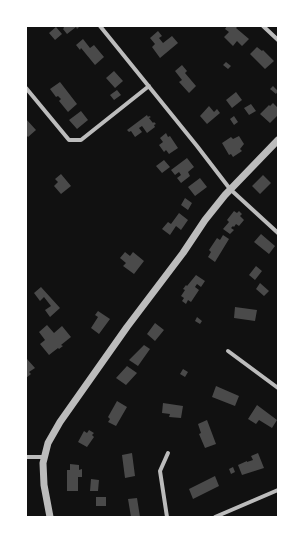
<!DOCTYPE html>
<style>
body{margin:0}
#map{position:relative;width:304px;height:543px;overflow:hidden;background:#111;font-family:Raleway,sans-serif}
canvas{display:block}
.frame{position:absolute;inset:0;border:27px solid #fff;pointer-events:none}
</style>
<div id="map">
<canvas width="304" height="543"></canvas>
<div class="frame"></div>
</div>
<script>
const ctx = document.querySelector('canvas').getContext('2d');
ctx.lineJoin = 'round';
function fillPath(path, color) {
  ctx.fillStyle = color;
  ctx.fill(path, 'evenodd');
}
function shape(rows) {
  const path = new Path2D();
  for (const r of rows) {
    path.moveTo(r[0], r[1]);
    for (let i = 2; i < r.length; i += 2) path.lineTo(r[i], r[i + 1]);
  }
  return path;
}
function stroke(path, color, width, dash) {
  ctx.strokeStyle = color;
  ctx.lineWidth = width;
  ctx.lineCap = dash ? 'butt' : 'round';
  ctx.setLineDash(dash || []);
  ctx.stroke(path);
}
fillPath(shape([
 [63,26,80,26,77,29,76,27,67,34,63,29,64,28],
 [227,26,238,26,236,28,249,39,242,46,237,41,233,46,224,37,229,32,225,29],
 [56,27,62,34,55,40,49,33],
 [158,31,162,36,159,38,163,43,172,36,178,43,160,58,152,47,155,44,150,38],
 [83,39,90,48,94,45,104,57,95,65,81,48,80,50,76,45],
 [257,47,262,51,263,50,274,61,265,69,250,54],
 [226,62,231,66,228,69,223,65],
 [182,65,187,71,185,73,196,86,189,93,179,82,182,80,175,71],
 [114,71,123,81,115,88,106,78],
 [60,82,77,104,68,112,59,101,61,99,58,96,56,97,50,89],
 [273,86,278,91,276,94,270,89],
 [117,90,121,95,114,100,110,95],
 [236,92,242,100,232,108,226,100],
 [273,103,278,108,278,115,270,123,260,114,269,105,270,106],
 [251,104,256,111,249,115,244,108],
 [209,106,214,112,217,109,220,113,207,124,200,116],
 [81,111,88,120,77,129,69,120],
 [147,115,148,117,149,116,151,117,149,118,153,123,154,122,156,124,154,125,155,127,147,133,142,126,139,128,142,132,135,137,131,131,129,132,127,130],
 [234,116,238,122,234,125,230,119],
 [26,119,36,130,28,137,26,135],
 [166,133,168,137,170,136,178,148,169,154,166,150,164,152,159,145,163,142,160,138],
 [239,136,244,144,240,149,242,151,233,157,231,154,229,155,222,143,231,137,233,139],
 [187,158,194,167,188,172,190,176,181,183,177,178,181,175,179,172,175,175,171,170],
 [164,160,170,167,162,173,156,166],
 [61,174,71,186,61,194,54,186,58,182,55,179],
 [263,175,271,183,260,194,252,186],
 [200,178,207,187,195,196,188,187],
 [185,198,192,203,188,210,181,205],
 [234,211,237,213,239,211,242,214,240,216,244,220,239,226,236,224,234,227,233,226,231,228,234,230,230,234,223,229,229,222,227,220],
 [179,213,188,220,181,230,176,226,170,235,162,229,168,222,171,224],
 [261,234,275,246,269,254,254,242],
 [223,235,229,239,215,262,208,257,211,252,209,250,217,238,220,240],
 [125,252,130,256,133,252,144,261,134,274,123,266,126,263,120,258],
 [256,266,262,271,255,280,249,275],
 [196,275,205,281,201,287,197,284,195,287,199,290,191,302,188,300,186,304,182,301,184,298,181,296,185,290,183,289,186,285,187,286],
 [260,283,269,291,264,296,256,289],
 [41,287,60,308,50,317,45,310,51,306,44,297,40,301,34,293],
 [235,307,257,310,255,321,234,318],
 [98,311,110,319,99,334,91,328,98,317,95,315],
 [197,317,202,321,200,324,195,321],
 [155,323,164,330,155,341,147,334],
 [47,325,54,333,62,326,71,337,61,345,63,346,59,349,58,348,49,355,40,344,45,340,39,332],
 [144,345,150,349,138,366,129,360],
 [27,359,35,368,29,372,31,374,26,378,26,360],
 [127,366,137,373,126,385,116,378],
 [183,369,188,372,185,377,180,374],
 [216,386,239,396,235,406,212,397],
 [117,401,127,407,116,426,108,422,110,419,108,417],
 [163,403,183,406,181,418,169,417,170,414,162,413],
 [257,405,277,420,272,428,259,420,256,424,248,419],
 [207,420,216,444,205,448,199,434,201,433,198,424],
 [89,430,94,433,92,435,94,437,87,447,78,442,84,431,87,433],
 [132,453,135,476,125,478,122,455],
 [258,453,264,468,242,475,238,465,247,461,247,462,253,460,251,456],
 [70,464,79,465,79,470,82,469,82,477,78,477,78,491,67,491,67,470,70,470],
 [233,467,235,472,231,474,229,469],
 [215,476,219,486,193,499,189,489],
 [91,479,99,480,98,491,90,491],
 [96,497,106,497,106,506,96,506],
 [137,498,140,517,131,517,128,499]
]), '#4a4a4a');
stroke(shape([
 [100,26,197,146,230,189,278,233],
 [263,26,278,40],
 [26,88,69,140,81,140,149,86],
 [228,351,278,388],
 [26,457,45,457],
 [167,517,160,471,168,453],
 [215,517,278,490]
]), '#bcbcbc', 4);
stroke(shape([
 [50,517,44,485,43,463,48,443,60,422,127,327,183,253,205,220,225,195,278,140]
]), '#bcbcbc', 7);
</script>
